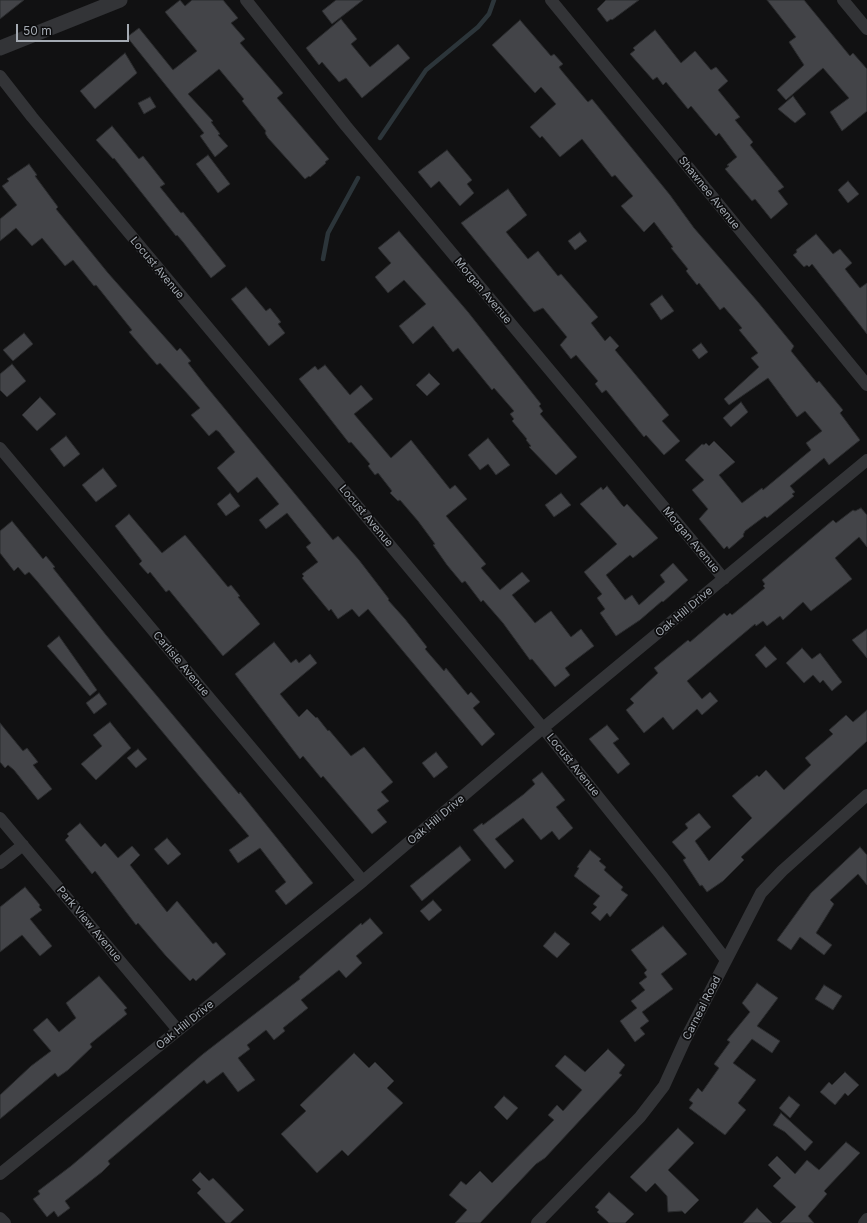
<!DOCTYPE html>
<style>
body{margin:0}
#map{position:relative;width:867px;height:1223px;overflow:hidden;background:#111112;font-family:Inter,sans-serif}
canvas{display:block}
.scale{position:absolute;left:16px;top:24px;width:113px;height:18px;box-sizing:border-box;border:2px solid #a4aab2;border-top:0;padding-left:5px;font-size:12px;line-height:14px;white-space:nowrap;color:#a4aab2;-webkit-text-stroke:3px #0c0c0d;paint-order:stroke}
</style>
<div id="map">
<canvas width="867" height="1223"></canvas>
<div class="scale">50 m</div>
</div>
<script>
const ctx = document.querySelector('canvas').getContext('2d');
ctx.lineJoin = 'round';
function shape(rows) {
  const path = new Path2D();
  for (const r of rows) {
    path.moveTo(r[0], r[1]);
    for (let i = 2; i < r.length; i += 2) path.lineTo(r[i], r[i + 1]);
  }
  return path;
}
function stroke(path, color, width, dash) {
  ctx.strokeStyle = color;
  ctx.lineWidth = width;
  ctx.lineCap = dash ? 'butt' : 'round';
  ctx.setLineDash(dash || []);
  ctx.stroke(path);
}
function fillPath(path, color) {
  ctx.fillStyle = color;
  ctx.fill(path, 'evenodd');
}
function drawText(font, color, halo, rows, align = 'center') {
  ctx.font = font + ' Inter,sans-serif';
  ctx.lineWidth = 3.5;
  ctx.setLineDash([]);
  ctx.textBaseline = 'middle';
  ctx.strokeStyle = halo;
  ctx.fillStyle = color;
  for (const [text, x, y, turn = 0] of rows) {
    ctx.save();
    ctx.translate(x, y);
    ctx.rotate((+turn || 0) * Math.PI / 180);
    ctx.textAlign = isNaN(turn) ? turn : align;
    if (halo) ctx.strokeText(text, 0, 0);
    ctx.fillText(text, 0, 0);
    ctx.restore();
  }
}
stroke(shape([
 [380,138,426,70,478,27,489,14,494,0],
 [323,259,328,233,358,178]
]), '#2c353a', 4.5);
const building = shape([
 [0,0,24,0,0,19,0,0],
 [180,0,185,6,192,0,223,0,238,18,231,23,245,39,240,43,283,93,277,98,329,159,325,162,326,163,310,177,309,176,305,179,268,138,265,133,266,131,242,101,244,99,219,69,188,94,213,121,211,122,220,134,218,135,228,146,215,157,200,136,204,133,127,37,139,28,173,70,197,51,165,12,180,0],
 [336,0,363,0,332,24,322,11,336,0],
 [606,0,639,0,612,20,611,19,607,22,597,9,606,0],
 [767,0,804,0,850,56,853,53,867,69,867,111,842,131,830,112,849,98,823,68,786,100,777,90,804,65,789,42,796,37,767,0],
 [341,19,357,39,351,44,370,67,398,44,410,58,362,98,346,78,339,82,322,62,319,65,306,48,341,19],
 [520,20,551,56,554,54,563,64,559,67,561,70,587,101,588,102,592,99,670,195,694,228,758,302,794,346,791,351,817,383,819,381,843,410,840,413,860,440,829,465,824,458,790,486,795,492,792,494,794,496,767,518,765,516,745,531,743,535,744,536,729,549,727,546,724,549,699,519,708,509,692,490,704,480,685,460,702,444,704,445,706,443,709,446,714,441,735,462,719,475,742,503,762,488,763,490,811,450,806,443,822,431,805,411,797,417,768,378,729,405,724,399,759,367,751,358,758,353,739,330,742,328,724,307,720,310,699,283,697,285,686,271,688,269,671,248,673,247,654,222,644,232,621,206,633,196,615,175,612,177,582,139,560,157,542,136,540,138,530,127,556,104,541,87,535,93,492,45,520,20],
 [655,30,681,63,695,51,711,70,716,67,728,81,718,90,740,117,735,120,753,142,750,145,784,187,778,191,788,204,771,219,755,199,752,201,725,169,729,166,727,165,737,157,719,133,716,136,691,106,688,109,666,82,663,85,657,77,653,80,630,54,635,50,633,48,655,30],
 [125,53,137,73,95,109,80,91,125,53],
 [793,96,806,114,795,123,778,109,793,96],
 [150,97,156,107,144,114,138,103,150,97],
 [112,126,139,159,143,156,165,184,160,187,181,213,183,212,226,266,211,278,183,242,177,235,176,236,114,158,113,159,96,140,112,126],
 [447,150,472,180,467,184,474,193,460,206,439,181,431,188,418,172,447,150],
 [208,155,230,184,218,193,196,164,208,155],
 [29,164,37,175,35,176,58,207,56,209,108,273,177,351,180,348,191,361,188,363,206,386,333,540,338,536,359,560,389,599,388,600,405,619,427,647,425,649,444,671,446,668,468,695,471,692,480,702,473,708,495,734,482,746,368,609,359,617,352,609,338,619,331,609,329,611,302,578,304,576,302,574,318,562,306,547,311,543,287,513,266,529,259,520,279,504,257,477,238,493,217,468,235,452,219,432,216,430,209,436,191,415,200,408,160,363,157,365,129,332,132,330,96,285,94,286,73,260,65,266,42,238,32,246,16,228,0,241,0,219,17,205,2,186,9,181,7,179,29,164],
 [848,181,859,194,848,203,838,190,848,181],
 [508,189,527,215,506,232,528,259,538,251,558,276,561,274,598,317,591,323,605,341,610,336,619,346,615,350,669,415,662,421,680,441,664,455,646,435,644,437,606,390,602,393,595,384,598,381,576,355,571,359,560,345,567,337,543,308,534,312,461,223,508,189],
 [399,231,468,312,541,404,539,406,543,411,540,414,577,457,556,475,529,447,531,446,526,440,527,439,512,421,514,419,510,414,514,411,494,388,492,390,458,348,453,352,433,326,413,344,399,326,426,304,404,280,388,293,375,277,391,263,378,248,399,231],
 [580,232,587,241,575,250,568,241,580,232],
 [816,234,833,254,840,249,852,263,845,269,860,288,867,283,867,334,812,264,809,267,807,265,804,267,793,255,797,252,796,250,816,234],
 [246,287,266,311,270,308,281,322,278,324,285,333,269,346,231,299,246,287],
 [662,295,674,311,661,320,650,304,662,295],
 [24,333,33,344,13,361,3,350,24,333],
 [701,343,708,352,699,359,692,350,701,343],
 [12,364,26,381,7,397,0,390,0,374,12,364],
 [325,365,350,395,361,385,373,399,354,414,391,458,411,440,450,489,455,485,467,499,446,516,486,564,481,568,500,590,522,572,530,581,512,595,535,623,551,611,571,637,581,629,594,646,565,668,570,675,555,687,532,659,530,660,503,623,483,600,481,602,465,581,462,583,447,565,433,545,435,544,418,521,400,500,398,501,390,493,392,491,378,473,375,475,368,466,370,464,351,442,349,443,299,379,315,366,318,370,325,365],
 [429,373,440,384,427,396,416,385,429,373],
 [40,397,56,414,37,431,22,415,40,397],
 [741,402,748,412,731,427,723,418,741,402],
 [66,436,80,454,64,467,50,449,66,436],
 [488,438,510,465,496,475,488,464,480,470,468,455,488,438],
 [103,468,117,486,96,502,82,485,103,468],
 [607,486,622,505,624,507,627,504,658,538,633,558,630,555,606,575,625,600,632,595,639,605,665,582,660,575,673,563,688,580,663,602,662,601,640,620,616,636,600,613,605,609,597,598,602,594,584,572,617,544,580,504,601,487,603,490,607,486],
 [230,493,240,506,226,516,217,504,230,493],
 [561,493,571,505,554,517,545,505,561,493],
 [861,508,867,515,867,547,859,537,835,558,852,579,811,611,803,602,783,620,780,616,767,626,763,621,756,626,755,624,687,681,702,699,710,692,718,701,702,715,697,709,673,730,663,717,644,733,626,710,634,703,630,699,658,673,654,668,688,640,690,642,724,613,727,616,730,613,732,615,765,588,763,586,765,584,762,580,833,520,836,523,853,510,855,511,861,508],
 [129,514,162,553,185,535,228,587,231,585,240,596,238,597,260,624,223,656,169,590,166,592,150,572,148,574,139,564,142,561,115,526,129,514],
 [12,521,43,559,46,556,55,567,53,568,106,635,239,794,240,792,313,883,286,905,275,891,286,882,260,848,238,863,229,850,249,836,37,581,29,572,25,575,18,567,14,571,0,553,0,531,12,521],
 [867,629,867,658,852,640,867,629],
 [59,636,97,690,90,696,47,646,59,636],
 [274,642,291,663,296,659,299,663,310,654,317,663,280,694,299,717,307,709,316,718,317,717,328,731,329,730,351,756,364,747,393,782,381,792,389,801,377,810,387,822,372,834,323,776,321,778,303,756,300,759,235,674,274,642],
 [765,646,777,659,766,668,755,655,765,646],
 [802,648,812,659,820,653,842,682,832,691,823,680,820,683,813,675,804,683,786,663,802,648],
 [99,693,107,704,94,714,86,703,99,693],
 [867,710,867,741,741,857,744,860,723,881,707,892,702,885,700,886,683,860,686,858,672,842,688,828,685,824,699,813,711,827,695,841,709,861,752,818,732,796,757,775,759,777,766,770,784,790,811,765,805,758,833,734,829,730,846,715,853,722,867,710],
 [110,722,131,748,96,780,81,764,102,746,93,735,110,722],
 [0,723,23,751,27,748,38,762,33,765,52,789,38,800,14,770,8,765,5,768,0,762,0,723],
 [607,725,619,739,613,743,630,764,618,774,589,739,607,725],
 [138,749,147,759,136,768,127,758,138,749],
 [436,752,448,767,434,778,422,763,436,752],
 [542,772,565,800,556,807,573,828,559,840,552,831,541,840,523,818,495,839,514,861,505,869,473,830,482,823,483,825,524,794,535,784,532,780,542,772],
 [80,823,101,847,105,843,118,858,132,846,140,855,130,865,167,912,177,901,213,944,216,942,226,954,196,981,193,978,190,981,166,956,138,923,136,925,95,871,92,874,65,840,69,836,67,834,80,823],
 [167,838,181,854,168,865,154,849,167,838],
 [460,846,471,860,422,901,410,886,460,846],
 [860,847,867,855,867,885,858,874,830,900,834,904,816,933,832,945,824,955,800,937,791,950,777,940,811,893,860,847],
 [590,850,601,859,599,861,606,867,604,870,623,887,621,890,628,895,610,917,607,913,600,921,591,913,597,907,593,904,600,896,574,876,579,868,577,867,590,850],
 [25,887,40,905,39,907,42,910,30,919,52,946,40,956,22,935,0,952,0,907,25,887],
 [433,900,442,910,429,921,420,911,433,900],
 [370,918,383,933,356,956,362,963,346,978,339,970,301,1000,308,1008,283,1028,285,1031,274,1040,266,1030,247,1045,250,1049,238,1058,255,1080,238,1092,223,1072,207,1084,204,1080,108,1161,110,1164,102,1172,65,1201,70,1208,58,1217,54,1211,47,1217,33,1199,40,1194,38,1191,71,1166,203,1054,300,979,299,977,361,923,362,925,370,918],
 [663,926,687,954,661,974,673,989,642,1012,649,1021,640,1028,645,1034,635,1042,620,1021,637,1008,631,1001,645,990,639,983,647,977,644,973,647,970,631,950,663,926],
 [555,932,570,944,557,958,543,946,555,932],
 [99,976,127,1008,124,1010,127,1014,90,1044,92,1047,68,1070,58,1077,55,1073,0,1119,0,1095,31,1066,51,1051,33,1030,47,1018,59,1032,76,1018,66,1003,99,976],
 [757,983,778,998,757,1026,780,1041,772,1053,752,1039,733,1063,756,1080,738,1103,746,1110,725,1135,689,1108,693,1103,689,1100,698,1088,702,1092,719,1068,714,1064,730,1042,727,1040,750,1012,742,1003,757,983],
 [824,985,842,996,833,1010,815,999,824,985],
 [608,1049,625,1065,619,1073,622,1075,545,1158,536,1164,480,1223,455,1223,467,1210,449,1195,461,1181,466,1185,480,1171,492,1183,554,1120,548,1115,557,1105,563,1111,582,1090,555,1066,565,1055,585,1072,608,1049],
 [354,1053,369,1068,375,1062,394,1081,387,1088,403,1103,348,1156,342,1150,317,1173,281,1134,306,1111,300,1105,354,1053],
 [845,1072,859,1085,848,1096,845,1093,835,1105,820,1092,829,1082,832,1085,845,1072],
 [504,1096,518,1108,507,1120,494,1107,504,1096],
 [789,1096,800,1105,790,1118,779,1108,789,1096],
 [781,1113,813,1142,805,1151,785,1132,773,1125,781,1113],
 [678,1128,694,1143,668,1170,699,1200,685,1214,682,1211,668,1212,667,1196,655,1183,646,1192,630,1177,678,1128],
 [846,1142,860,1153,824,1191,827,1194,808,1216,814,1223,780,1223,796,1207,773,1186,781,1178,768,1165,777,1156,795,1174,807,1160,819,1170,846,1142],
 [200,1172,209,1181,213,1178,244,1210,230,1223,226,1223,197,1193,201,1189,192,1180,200,1172],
 [609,1192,634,1214,625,1223,609,1223,597,1212,599,1210,595,1207,609,1192],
 [757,1208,772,1223,743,1223,757,1208]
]);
fillPath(building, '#434448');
stroke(building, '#2b2c2e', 1);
stroke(shape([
 [246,0,346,126,724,579],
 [551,0,867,385],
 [843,0,867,29],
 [0,76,32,117,543,728,661,875,726,960],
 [0,448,363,881],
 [0,818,178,1030],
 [0,863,23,845],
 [0,1174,363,881,543,728,867,460],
 [0,1218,5,1223],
 [537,1223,640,1117,664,1086,685,1040,761,893,782,871,867,795],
 [864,1223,867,1219]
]), '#333437', 12);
stroke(shape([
 [0,48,120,0]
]), '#333437', 15);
drawText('11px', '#a4aab2', '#0c0c0d', [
 ["Shawnee Avenue",709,193,51],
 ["Locust Avenue",157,268,50],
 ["Morgan Avenue",483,291,50],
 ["Locust Avenue",366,516,50],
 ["Morgan Avenue",691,540,50],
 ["Oak Hill Drive",684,612,-40],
 ["Carlisle Avenue",181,664,50],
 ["Locust Avenue",573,765,51],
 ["Oak Hill Drive",436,820,-40],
 ["Park View Avenue",89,924,50],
 ["Carneal Road",702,1008,-63],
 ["Oak Hill Drive",185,1025,-39]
]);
</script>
